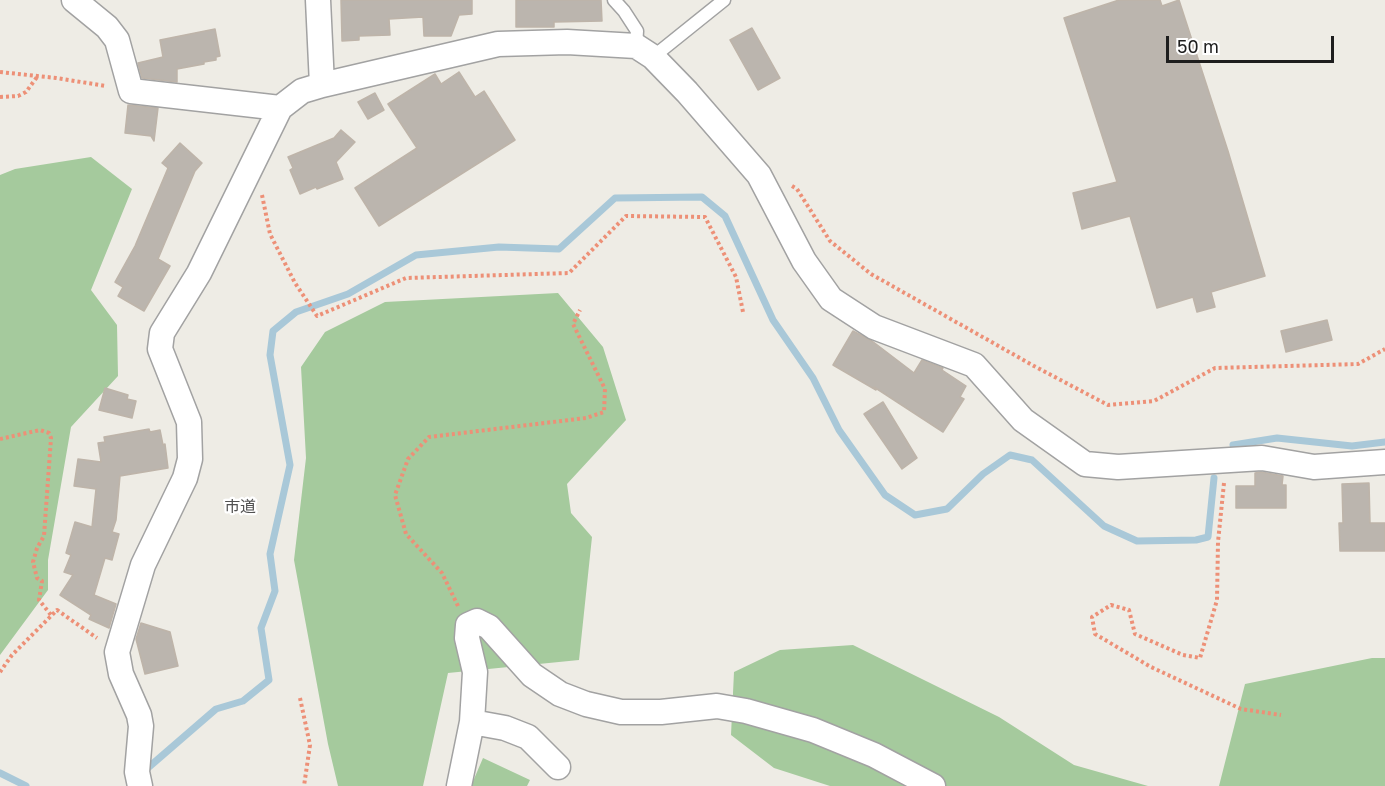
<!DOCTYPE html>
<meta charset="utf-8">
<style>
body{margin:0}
#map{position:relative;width:1385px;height:786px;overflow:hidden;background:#eeece5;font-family:"Golos Text",sans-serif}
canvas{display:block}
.scale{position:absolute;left:1166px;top:36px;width:168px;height:27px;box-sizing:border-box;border:3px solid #1e1e1e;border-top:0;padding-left:8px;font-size:18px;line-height:21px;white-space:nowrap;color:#1e1e1e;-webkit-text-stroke:4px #fff;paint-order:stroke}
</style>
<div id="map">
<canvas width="1385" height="786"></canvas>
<div class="scale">50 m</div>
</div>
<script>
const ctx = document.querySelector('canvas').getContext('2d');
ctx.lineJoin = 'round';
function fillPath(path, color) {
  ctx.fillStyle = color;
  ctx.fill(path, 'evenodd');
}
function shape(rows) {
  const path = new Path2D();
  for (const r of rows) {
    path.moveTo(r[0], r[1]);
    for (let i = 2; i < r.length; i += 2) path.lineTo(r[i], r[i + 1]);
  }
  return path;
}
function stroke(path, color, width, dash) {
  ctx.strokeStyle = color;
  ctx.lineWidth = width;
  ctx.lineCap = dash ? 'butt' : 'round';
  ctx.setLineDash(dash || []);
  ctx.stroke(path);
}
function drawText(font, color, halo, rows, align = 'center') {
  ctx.font = font + ' "Golos Text","Noto Sans JP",sans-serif';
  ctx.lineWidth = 4.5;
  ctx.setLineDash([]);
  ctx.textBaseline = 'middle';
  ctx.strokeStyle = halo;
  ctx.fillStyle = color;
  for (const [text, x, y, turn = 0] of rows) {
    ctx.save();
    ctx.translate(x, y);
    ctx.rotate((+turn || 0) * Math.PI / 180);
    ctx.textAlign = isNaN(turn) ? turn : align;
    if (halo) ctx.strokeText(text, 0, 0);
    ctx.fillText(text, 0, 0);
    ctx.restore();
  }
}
fillPath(shape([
 [91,157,132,189,91,290,117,325,118,376,71,427,48,560,48,590,0,655,0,175,15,169],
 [558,293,603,347,626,420,567,484,571,513,592,537,579,660,448,673,423,786,338,786,328,744,294,560,306,458,301,367,325,332,385,302],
 [853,645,999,717,1074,765,1148,786,830,786,774,768,731,735,734,672,780,650],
 [1372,658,1385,658,1385,786,1219,786,1245,684],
 [483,758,530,780,527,786,471,786]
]), '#a5ca9d');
stroke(shape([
 [1233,445,1277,438,1352,446,1385,442],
 [0,773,26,786],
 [142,773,216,709,243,701,269,680,261,628,275,591,270,554,290,465,270,355,273,331,296,312,348,294,416,255,499,247,559,249,615,198,702,197,725,216,773,320,813,378,839,430,885,495,915,515,947,509,983,474,1010,455,1032,460,1104,526,1137,541,1196,540,1208,537,1214,478]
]), '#a9c8d8', 7);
const building = shape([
 [341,0,472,0,472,14,459,15,451,36,424,36,423,17,389,19,390,35,359,36,359,40,342,41,341,0],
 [516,0,601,0,602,21,554,22,554,27,516,27,516,0],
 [1119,0,1160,0,1162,6,1179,0,1228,151,1265,276,1211,292,1215,307,1197,312,1193,297,1157,308,1130,216,1082,229,1073,193,1117,182,1064,18,1119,0],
 [752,28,780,78,758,90,730,40,752,28],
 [215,29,220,56,216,57,216,60,204,62,204,64,177,69,177,82,142,78,138,63,163,57,160,40,215,29],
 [459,72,475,97,484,91,515,140,379,226,355,188,417,148,388,104,435,74,441,84,459,72],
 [375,93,384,110,368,119,358,102,375,93],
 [128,105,158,108,154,141,151,136,125,133,128,105],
 [341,130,355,142,336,162,343,179,317,189,316,187,300,194,290,170,293,168,288,157,334,138,341,130],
 [180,143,202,163,195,171,158,259,170,266,144,311,118,296,123,287,115,282,135,246,168,168,162,163,180,143],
 [1327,320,1332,340,1286,352,1281,331,1327,320],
 [853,331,872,341,914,373,922,360,943,368,942,370,966,386,960,397,964,399,943,432,874,387,876,390,833,365,853,331],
 [105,388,128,395,127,399,136,401,132,418,99,410,105,388],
 [883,402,917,458,902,469,864,414,883,402],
 [149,429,150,432,160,430,163,445,165,444,168,468,120,476,116,520,112,532,119,534,112,560,105,558,94,595,116,604,109,628,89,619,91,615,60,595,73,575,64,572,71,555,66,553,75,522,92,527,96,489,74,486,78,459,101,462,98,443,105,442,104,437,149,429],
 [1261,472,1283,476,1282,485,1286,485,1286,508,1236,508,1236,486,1255,486,1255,473,1261,472],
 [1369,483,1370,523,1385,523,1385,551,1340,551,1339,523,1343,523,1342,484,1369,483],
 [141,623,170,632,178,666,145,674,136,639,141,623]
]);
fillPath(building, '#bbb5ae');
stroke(building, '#beb4a9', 1.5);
const lane = shape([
 [614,0,624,11,637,31,636,46],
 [653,57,724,0]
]);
const street = shape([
 [74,0,107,27,117,40,131,91,280,108],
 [318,0,322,85],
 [472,722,505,728,528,737,558,767],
 [140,786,137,772,141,726,139,715,121,674,117,652,143,565,185,478,190,459,189,422,160,349,162,333,199,273,280,108,302,91,322,85,498,44,567,42,636,46,653,57,687,92,759,175,804,261,831,299,874,327,974,365,1023,420,1085,464,1118,467,1262,458,1314,467,1385,462],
 [459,786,472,722,475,672,467,638,468,625,477,621,489,627,532,675,560,694,586,704,621,712,661,712,717,706,746,711,813,730,874,755,933,786]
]);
stroke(lane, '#a2a2a2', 15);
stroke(street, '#a2a2a2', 27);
stroke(shape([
 [0,72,56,78,106,86],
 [0,97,18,96,26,92,37,77],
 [792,186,797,189,830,241,871,274,1034,366,1108,405,1154,401,1215,368,1358,364,1385,349],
 [262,195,270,234,295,283,317,316,406,278,569,273,626,216,705,217,736,277,743,312],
 [0,439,40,430,49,433,51,438,44,536,37,548,33,562,37,578,42,581,39,600,51,615],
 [1224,483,1218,542,1217,600,1200,658,1183,655,1135,634,1129,610,1111,605,1092,617,1095,634,1151,667,1241,709,1281,715],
 [458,606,442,573,406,534,395,495,408,459,429,437,586,418,604,412,605,389,573,324,580,310],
 [0,672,12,655,57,610,97,638],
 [300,698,310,745,304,786]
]), '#ed9077', 4, [3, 3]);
stroke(lane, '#fff', 12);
stroke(street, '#fff', 24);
drawText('16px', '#515151', '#fff', [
 ["市道",240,507]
]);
</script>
